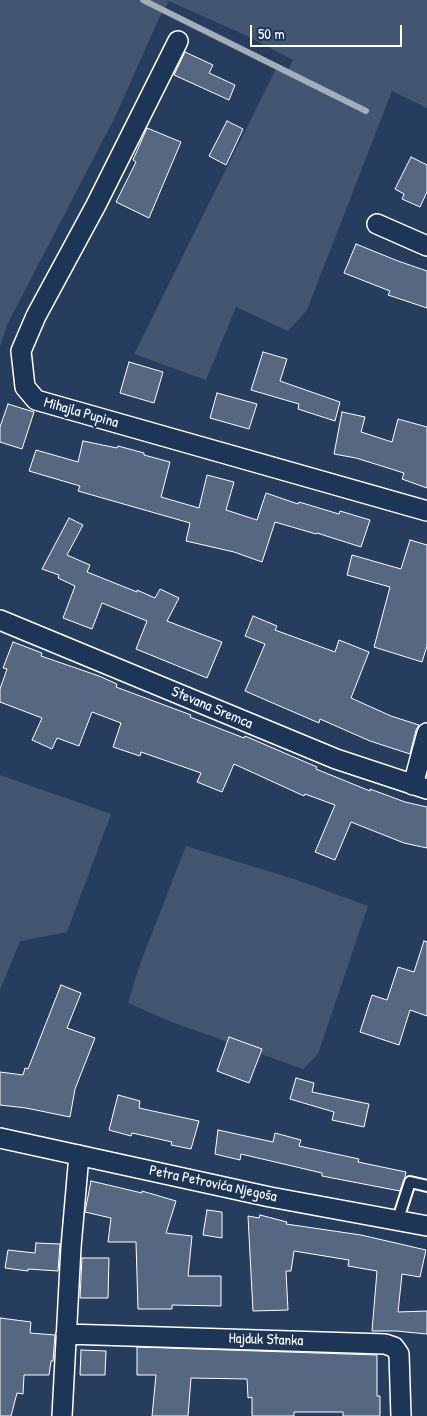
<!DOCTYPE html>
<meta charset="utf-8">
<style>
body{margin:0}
#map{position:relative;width:427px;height:1416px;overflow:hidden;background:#263d5e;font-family:"Patrick Hand",sans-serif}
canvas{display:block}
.scale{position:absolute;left:250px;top:25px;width:152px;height:22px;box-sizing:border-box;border:2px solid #fff;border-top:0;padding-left:6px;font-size:15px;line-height:18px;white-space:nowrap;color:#fff;-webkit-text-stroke:4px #1d3557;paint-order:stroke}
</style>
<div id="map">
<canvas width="427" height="1416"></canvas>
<div class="scale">50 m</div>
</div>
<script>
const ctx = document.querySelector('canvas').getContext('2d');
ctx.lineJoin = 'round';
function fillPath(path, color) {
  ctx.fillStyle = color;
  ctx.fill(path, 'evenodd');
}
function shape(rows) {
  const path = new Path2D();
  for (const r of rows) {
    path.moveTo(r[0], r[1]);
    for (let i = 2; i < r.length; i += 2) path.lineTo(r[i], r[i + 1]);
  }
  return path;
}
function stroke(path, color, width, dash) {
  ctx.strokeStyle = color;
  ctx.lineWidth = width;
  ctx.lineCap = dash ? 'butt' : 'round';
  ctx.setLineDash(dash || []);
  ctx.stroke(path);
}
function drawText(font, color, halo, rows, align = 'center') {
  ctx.font = font + ' "Patrick Hand",sans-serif';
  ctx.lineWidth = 4;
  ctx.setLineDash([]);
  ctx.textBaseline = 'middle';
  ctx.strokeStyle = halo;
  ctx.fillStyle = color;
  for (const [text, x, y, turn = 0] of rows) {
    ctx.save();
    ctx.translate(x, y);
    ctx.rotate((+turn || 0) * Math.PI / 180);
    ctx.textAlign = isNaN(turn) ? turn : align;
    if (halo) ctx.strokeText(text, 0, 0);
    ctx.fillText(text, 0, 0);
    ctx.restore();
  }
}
fillPath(shape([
 [0,0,427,0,427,108,392,91,307,310,288,331,236,307,206,380,134,354,277,67,287,72,293,60,245,35,169,1,159,18,116,115,7,325,0,346],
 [0,775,111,814,67,932,20,941,0,990],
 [186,846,297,880,368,906,318,1054,303,1069,169,1021,128,1003,140,964]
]), '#425672');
stroke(shape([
 [143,0,366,111]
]), '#a4aebb', 6);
const building = shape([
 [185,52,213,65,209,73,235,85,229,100,174,75,185,52],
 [227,121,243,129,226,165,209,156,227,121],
 [147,128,181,142,149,218,116,202,136,162,133,160,147,128],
 [411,157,427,165,427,192,420,207,402,199,404,194,395,189,411,157],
 [356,244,398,261,427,271,427,308,388,295,390,291,344,273,356,244],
 [263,352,287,359,280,381,340,402,335,421,298,409,299,404,251,390,263,352],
 [129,362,163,372,154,403,120,393,129,362],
 [217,393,257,404,249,429,210,418,217,393],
 [8,404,34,412,22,449,0,442,0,427,8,404],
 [342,412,365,417,361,432,392,442,398,419,427,427,427,488,402,479,404,473,356,458,334,454,342,412],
 [83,441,117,448,118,446,144,453,144,455,170,462,161,497,199,508,207,475,234,482,226,510,257,520,266,493,298,504,299,502,339,514,340,511,370,520,361,547,317,533,316,534,275,522,262,562,234,552,186,541,190,523,78,491,80,486,29,471,36,450,78,462,83,441],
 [69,518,83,525,67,555,90,565,87,572,137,592,137,590,155,598,160,589,179,598,167,621,222,642,207,678,136,649,147,621,102,603,92,629,63,618,75,586,58,578,59,575,42,569,69,518],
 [410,540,427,545,427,646,422,662,374,647,390,587,347,575,352,555,401,569,410,540],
 [253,616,277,626,275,630,335,652,339,640,369,652,351,698,391,716,419,725,416,730,410,754,370,741,320,719,319,723,245,691,265,644,245,636,253,616],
 [13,642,42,653,41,656,99,676,117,684,116,687,191,715,190,717,244,738,245,736,317,767,316,769,370,791,370,789,405,802,427,807,427,848,404,843,351,822,335,860,315,852,335,805,305,794,304,796,234,764,222,792,197,782,201,773,141,752,140,756,113,747,121,723,92,712,79,746,57,738,52,749,32,740,42,718,0,702,0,689,7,669,3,668,13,642],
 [424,941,427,942,427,1016,410,1010,399,1045,360,1032,372,995,387,1000,398,967,414,972,424,941],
 [61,985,81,993,67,1028,95,1038,75,1089,70,1117,26,1108,0,1105,0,1072,23,1075,25,1068,28,1069,61,985],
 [229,1037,262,1049,249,1083,217,1071,229,1037],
 [296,1078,314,1083,312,1092,369,1104,364,1127,332,1120,334,1112,290,1099,296,1078],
 [118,1095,140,1101,139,1108,199,1121,191,1149,171,1145,172,1142,132,1133,131,1136,109,1130,118,1095],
 [218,1130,273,1142,275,1133,301,1140,299,1146,359,1159,358,1162,406,1172,405,1177,400,1191,322,1176,322,1173,241,1154,240,1160,215,1154,218,1130],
 [91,1181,142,1193,142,1191,176,1201,166,1233,192,1236,188,1276,221,1276,221,1306,172,1305,172,1309,138,1309,136,1242,108,1242,111,1218,85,1212,91,1181],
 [207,1210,222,1212,222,1238,203,1235,207,1210],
 [260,1215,287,1222,286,1224,361,1235,426,1250,420,1277,402,1274,398,1312,427,1311,427,1334,396,1331,372,1331,377,1271,348,1266,349,1260,294,1251,291,1271,286,1271,288,1310,253,1311,248,1216,259,1218,260,1215],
 [36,1243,60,1244,58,1271,28,1269,28,1271,5,1268,8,1250,35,1253,36,1243],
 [82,1258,109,1258,108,1298,80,1298,82,1258],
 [0,1318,31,1322,30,1333,55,1335,53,1361,51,1361,49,1375,24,1375,23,1394,17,1393,11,1416,0,1416,0,1318],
 [137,1347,377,1355,377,1396,380,1396,380,1416,343,1416,343,1412,294,1412,294,1416,252,1416,252,1397,248,1398,247,1379,191,1378,188,1416,152,1416,156,1375,137,1375,137,1347],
 [81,1350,106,1351,105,1375,80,1375,81,1350]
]);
fillPath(building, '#556781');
stroke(building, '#fff', 1);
const lane = shape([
 [398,1219,410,1182,427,1186]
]);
const street = shape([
 [178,41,96,205,36,316,21,351,25,387,36,400,427,511],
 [377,224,427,246],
 [0,620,336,759,427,789],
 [413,785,427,733],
 [0,1138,270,1197,427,1226],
 [66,1334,385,1344,394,1347,399,1354,401,1416],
 [62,1416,71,1247,79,1155]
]);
stroke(lane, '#fff', 14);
stroke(street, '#fff', 22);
stroke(lane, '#1d3557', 10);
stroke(street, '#1d3557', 19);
drawText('15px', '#fff', '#1d3557', [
 ["Mihajla Pupina",81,413,16],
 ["Stevana Sremca",212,708,23],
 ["Petra Petrovića Njegoša",213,1184,12],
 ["Hajduk Stanka",266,1340,2]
]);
</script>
